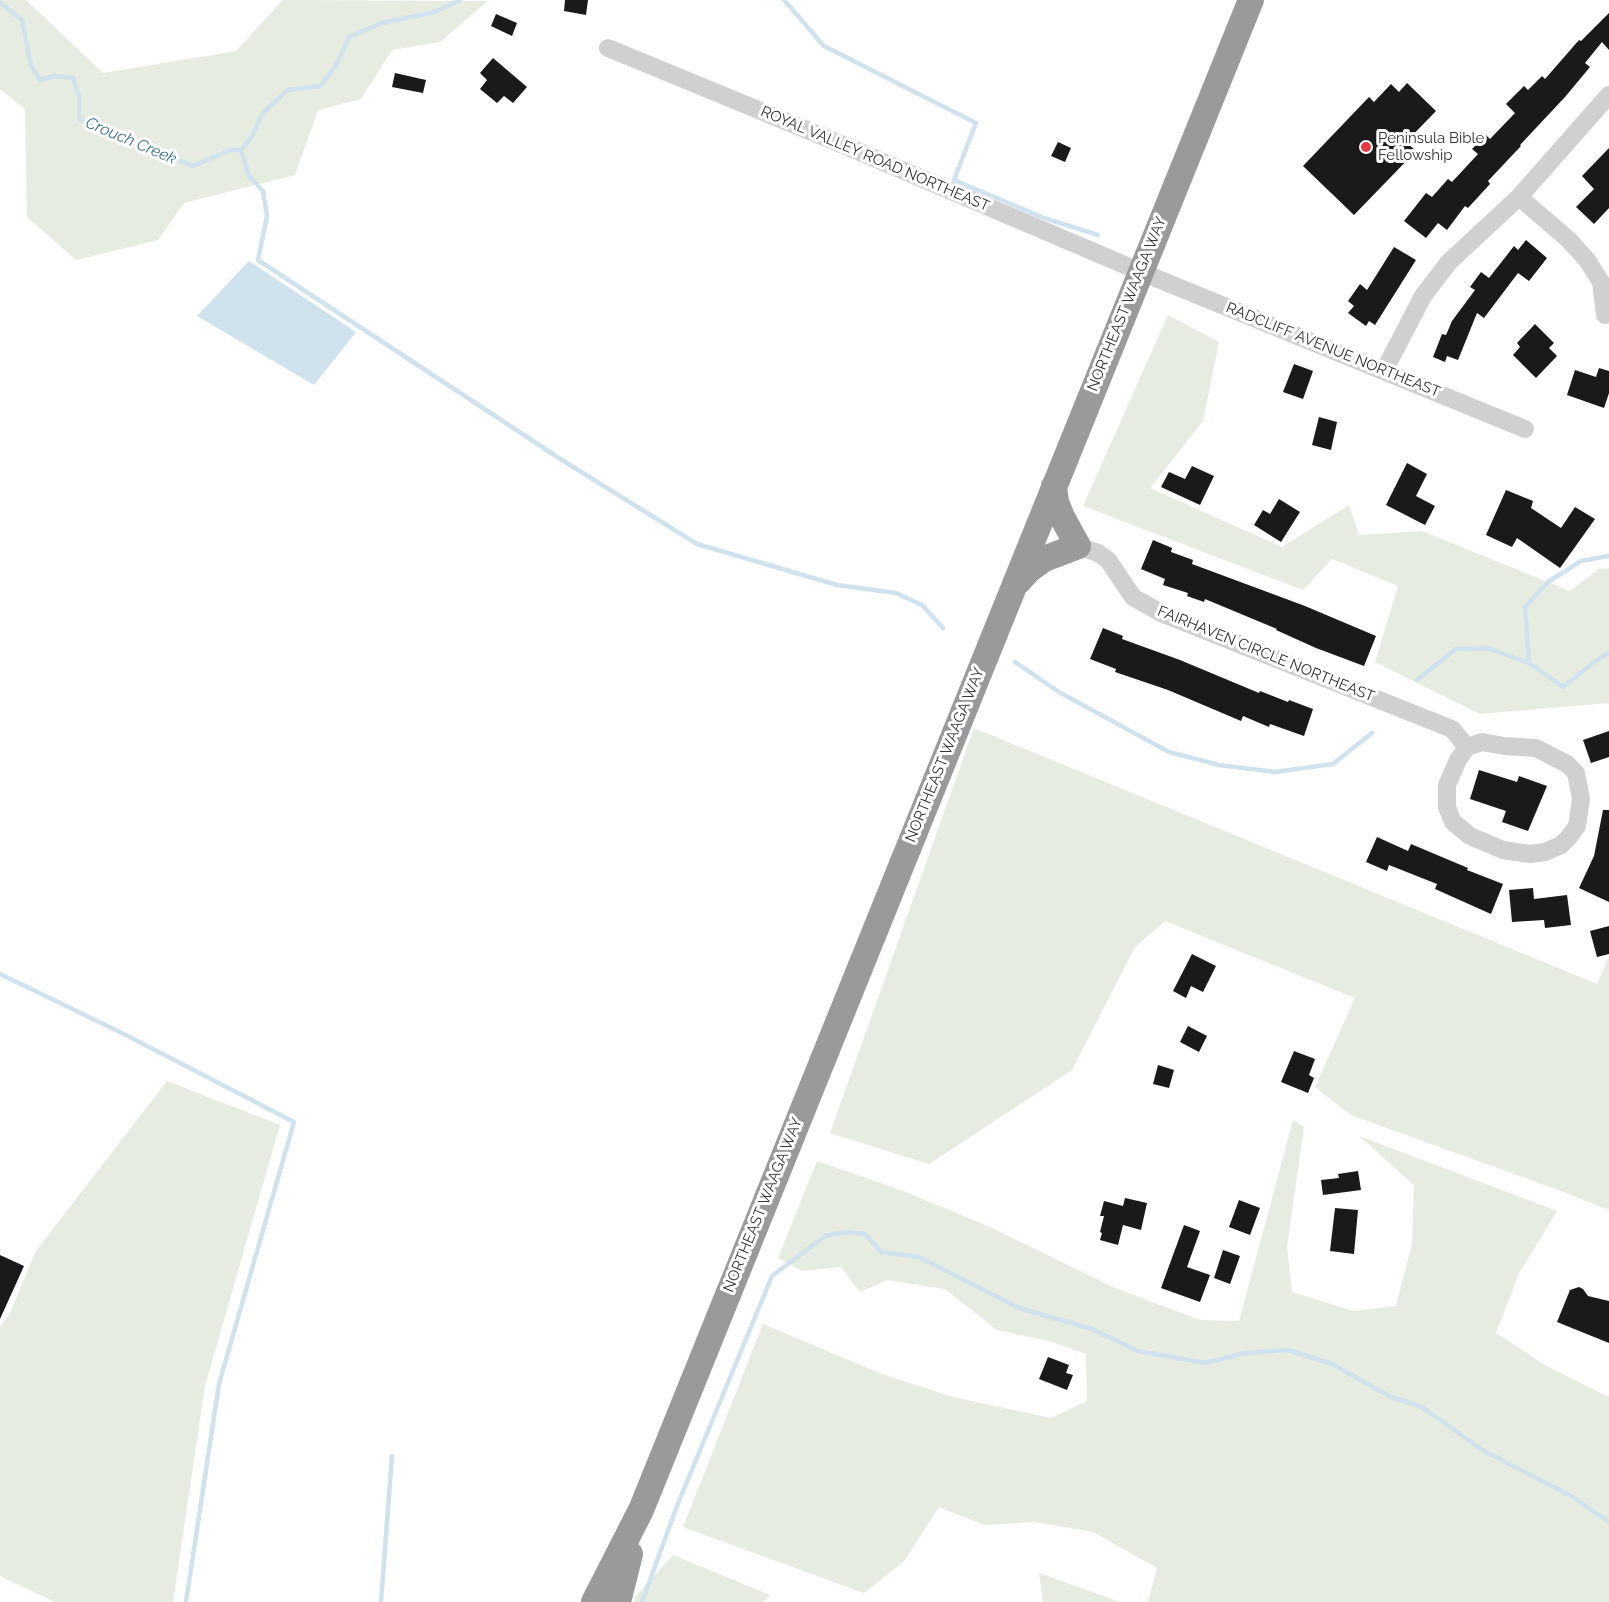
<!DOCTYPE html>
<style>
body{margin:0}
canvas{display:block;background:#fff}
</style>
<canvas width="1609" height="1602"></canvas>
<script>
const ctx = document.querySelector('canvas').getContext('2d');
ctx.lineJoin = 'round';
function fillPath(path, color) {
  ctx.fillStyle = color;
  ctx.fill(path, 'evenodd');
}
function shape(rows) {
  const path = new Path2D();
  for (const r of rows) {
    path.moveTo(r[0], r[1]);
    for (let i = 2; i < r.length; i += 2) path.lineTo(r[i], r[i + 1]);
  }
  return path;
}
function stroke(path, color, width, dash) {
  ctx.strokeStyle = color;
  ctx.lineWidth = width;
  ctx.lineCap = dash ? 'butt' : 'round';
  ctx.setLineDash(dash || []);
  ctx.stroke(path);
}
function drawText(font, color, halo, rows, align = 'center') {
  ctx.font = font + ' Raleway,sans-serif';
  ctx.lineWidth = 6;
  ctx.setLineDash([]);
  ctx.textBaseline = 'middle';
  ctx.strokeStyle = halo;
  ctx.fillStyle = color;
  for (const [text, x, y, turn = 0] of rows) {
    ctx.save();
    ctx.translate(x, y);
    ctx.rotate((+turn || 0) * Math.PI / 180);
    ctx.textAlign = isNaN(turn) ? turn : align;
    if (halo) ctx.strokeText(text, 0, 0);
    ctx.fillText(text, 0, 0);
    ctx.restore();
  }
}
fillPath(shape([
 [0,0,26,0,103,73,236,51,283,0,488,1,440,42,392,50,361,99,318,110,295,175,184,203,158,240,76,260,27,217,25,109,0,89],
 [1168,315,1219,342,1203,421,1150,488,1282,547,1349,505,1359,535,1422,531,1570,591,1599,569,1609,568,1609,703,1480,714,1375,662,1398,586,1332,559,1303,590,1083,506],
 [974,728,1597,984,1609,956,1609,1210,1564,1192,1351,1115,1315,1087,1355,998,1165,921,1135,947,1072,1070,929,1164,830,1133],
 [167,1081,280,1125,205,1386,173,1602,55,1602,0,1576,0,1326,9,1315,36,1251],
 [1293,1120,1304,1127,1287,1247,1292,1292,1353,1311,1396,1306,1412,1244,1414,1185,1359,1136,1557,1211,1519,1273,1496,1333,1545,1365,1609,1397,1609,1602,1148,1602,1157,1568,1093,1532,1035,1522,984,1525,939,1507,904,1561,864,1593,683,1527,763,1324,882,1374,953,1397,1051,1418,1087,1401,1086,1354,1049,1341,997,1330,945,1289,888,1280,860,1292,841,1267,802,1271,778,1258,817,1161,906,1192,992,1228,1115,1288,1200,1320,1239,1321],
 [673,1555,770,1595,763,1602,634,1602,635,1597],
 [1039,1573,1117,1601,1122,1602,1043,1602]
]), '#e6ecdf');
fillPath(shape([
 [249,261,356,332,314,385,197,316]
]), '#cfe2ee');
stroke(shape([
 [784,0,824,46,976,123,954,180,1044,218,1098,235],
 [0,3,22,20,31,66,40,80,55,76,73,78,79,97,79,119,193,166,230,150,241,150,252,136,263,113,288,90,320,86,335,67,349,37,382,23,435,12,460,0],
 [241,150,249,176,263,191,267,216,258,260,562,460,697,544,837,585,896,593,922,605,943,628],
 [1015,662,1059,692,1169,752,1219,765,1275,772,1333,764,1372,733],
 [1529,663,1525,607,1548,582,1581,561,1609,556],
 [1417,680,1456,649,1487,648,1529,663,1563,687,1597,660,1609,653],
 [0,974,122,1033,294,1122,219,1384,186,1602],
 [381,1602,392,1456],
 [642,1602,677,1506,772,1276,825,1236,846,1232,865,1234,881,1252,919,1257,1019,1308,1092,1329,1138,1351,1205,1363,1245,1353,1288,1350,1332,1364,1389,1396,1422,1407,1484,1451,1573,1497,1609,1522]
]), '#cfe2ee', 4.5);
fillPath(shape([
 [565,0,588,0,586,15,564,11],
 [1609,13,1609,50,1602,42,1585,63,1590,67,1565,97,1520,145,1521,146,1488,181,1490,184,1468,208,1465,206,1447,230,1438,223,1426,238,1404,221,1426,193,1432,197,1448,179,1452,182,1478,154,1472,149,1486,135,1490,139,1515,113,1506,104,1524,86,1528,90,1542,76,1545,79,1579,40,1581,41],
 [496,14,517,23,512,36,491,26],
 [493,58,527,87,513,103,504,96,497,103,480,89,487,80,480,73],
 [395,73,426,80,423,93,392,87],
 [1407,83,1436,111,1406,142,1416,151,1354,215,1303,166,1369,97,1374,102,1391,84,1399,92],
 [1058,142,1071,148,1065,162,1051,156],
 [1609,148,1609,208,1594,224,1576,207,1594,189,1582,176],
 [1526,240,1547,258,1529,281,1518,273,1484,318,1477,313,1458,360,1447,356,1445,362,1433,357,1442,334,1446,335,1452,321,1475,290,1470,287,1481,272,1489,278,1514,246,1518,250],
 [1394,247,1416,260,1375,325,1369,321,1366,326,1348,313,1354,306,1348,301,1360,284,1367,290],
 [1535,324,1554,343,1549,348,1557,356,1536,378,1513,355,1520,347,1517,343],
 [1294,364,1313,371,1303,399,1283,392],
 [1599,368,1609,371,1609,393,1604,408,1567,395,1575,370,1596,377],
 [1319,417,1337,422,1331,450,1312,445],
 [1407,463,1427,474,1416,496,1435,506,1425,525,1386,505],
 [1192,466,1214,476,1200,505,1161,487,1169,472,1185,479],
 [1506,490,1533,501,1531,508,1561,528,1575,507,1595,519,1560,568,1517,538,1512,547,1486,535],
 [1279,499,1300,512,1281,542,1254,525,1263,510,1270,514],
 [1153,540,1172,548,1171,552,1193,560,1192,564,1305,606,1376,636,1364,666,1316,648,1276,630,1277,629,1205,599,1204,602,1187,596,1188,593,1163,585,1165,579,1141,569],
 [1103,628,1123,636,1122,639,1180,660,1259,693,1260,691,1288,702,1289,700,1313,709,1304,736,1270,724,1269,727,1243,716,1241,721,1168,690,1115,672,1116,669,1090,659],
 [1609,731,1609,757,1591,763,1583,740],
 [1479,770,1517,782,1519,776,1547,786,1528,831,1502,822,1506,811,1470,799],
 [1603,810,1609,810,1609,902,1579,888,1594,856],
 [1377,837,1408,851,1411,844,1468,868,1467,870,1503,884,1491,914,1435,889,1437,884,1389,865,1387,871,1366,862],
 [1533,888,1534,899,1567,895,1571,925,1545,928,1544,920,1512,922,1509,890],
 [1609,926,1609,954,1597,957,1590,931],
 [1192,954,1216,966,1203,992,1191,986,1186,998,1173,991],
 [1188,1026,1207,1036,1199,1052,1180,1042],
 [1294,1051,1315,1059,1309,1075,1314,1078,1308,1093,1281,1082],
 [1158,1065,1174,1070,1169,1088,1153,1084],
 [1358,1171,1361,1190,1323,1195,1321,1180,1339,1178,1338,1174],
 [1125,1198,1147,1203,1141,1230,1123,1225,1118,1245,1100,1240,1102,1233,1100,1232,1104,1216,1100,1216,1104,1201,1123,1206],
 [1239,1200,1260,1208,1250,1235,1229,1227],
 [1335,1208,1358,1210,1354,1254,1330,1251],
 [1184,1225,1200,1231,1187,1267,1210,1275,1200,1302,1161,1288],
 [1223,1250,1240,1256,1230,1284,1214,1278],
 [0,1255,24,1266,0,1319],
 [1579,1287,1583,1289,1588,1296,1609,1301,1609,1343,1557,1322,1570,1290],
 [1048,1357,1069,1365,1066,1373,1073,1375,1067,1390,1039,1379]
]), '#1a1a1a');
stroke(shape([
 [608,48,841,144,1141,272,1525,429],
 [1519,197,1569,240,1587,260,1601,282,1605,315],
 [1384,371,1423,296,1449,262,1519,197,1609,95],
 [1078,546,1098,553,1108,560,1133,597,1161,613,1452,729,1467,747,1458,760,1447,785,1447,807,1453,822,1470,836,1503,850,1530,854,1545,852,1561,845,1569,837,1577,826,1581,799,1576,773,1567,764,1536,748,1504,746,1482,742,1467,747]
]), '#d0d0d0', 18);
stroke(shape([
 [1018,582,1029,570,1044,559,1078,546,1062,517,1056,502,1054,486],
 [594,1602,641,1510,1251,0],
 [618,1602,630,1554]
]), '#9a9a9a', 26);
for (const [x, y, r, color] of [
 [1366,147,6,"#e63946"]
]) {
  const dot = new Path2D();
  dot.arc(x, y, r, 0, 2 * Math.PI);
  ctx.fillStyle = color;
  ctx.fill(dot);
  stroke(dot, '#fff', 2);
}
drawText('15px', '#333', '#fff', [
 ["Peninsula Bible",1378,138],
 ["Fellowship",1378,155]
], 'left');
drawText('15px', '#333', '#fff', [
 ["ROYAL VALLEY ROAD NORTHEAST",875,159,23],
 ["NORTHEAST WAAGA WAY",1127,304,-68],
 ["RADCLIFF AVENUE NORTHEAST",1333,350,22],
 ["FAIRHAVEN CIRCLE NORTHEAST",1266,654,22],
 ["NORTHEAST WAAGA WAY",945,755,-68],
 ["NORTHEAST WAAGA WAY",763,1205,-68]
]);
drawText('italic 16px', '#3f7597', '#fff', [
 ["Crouch Creek",131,141,23]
]);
</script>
